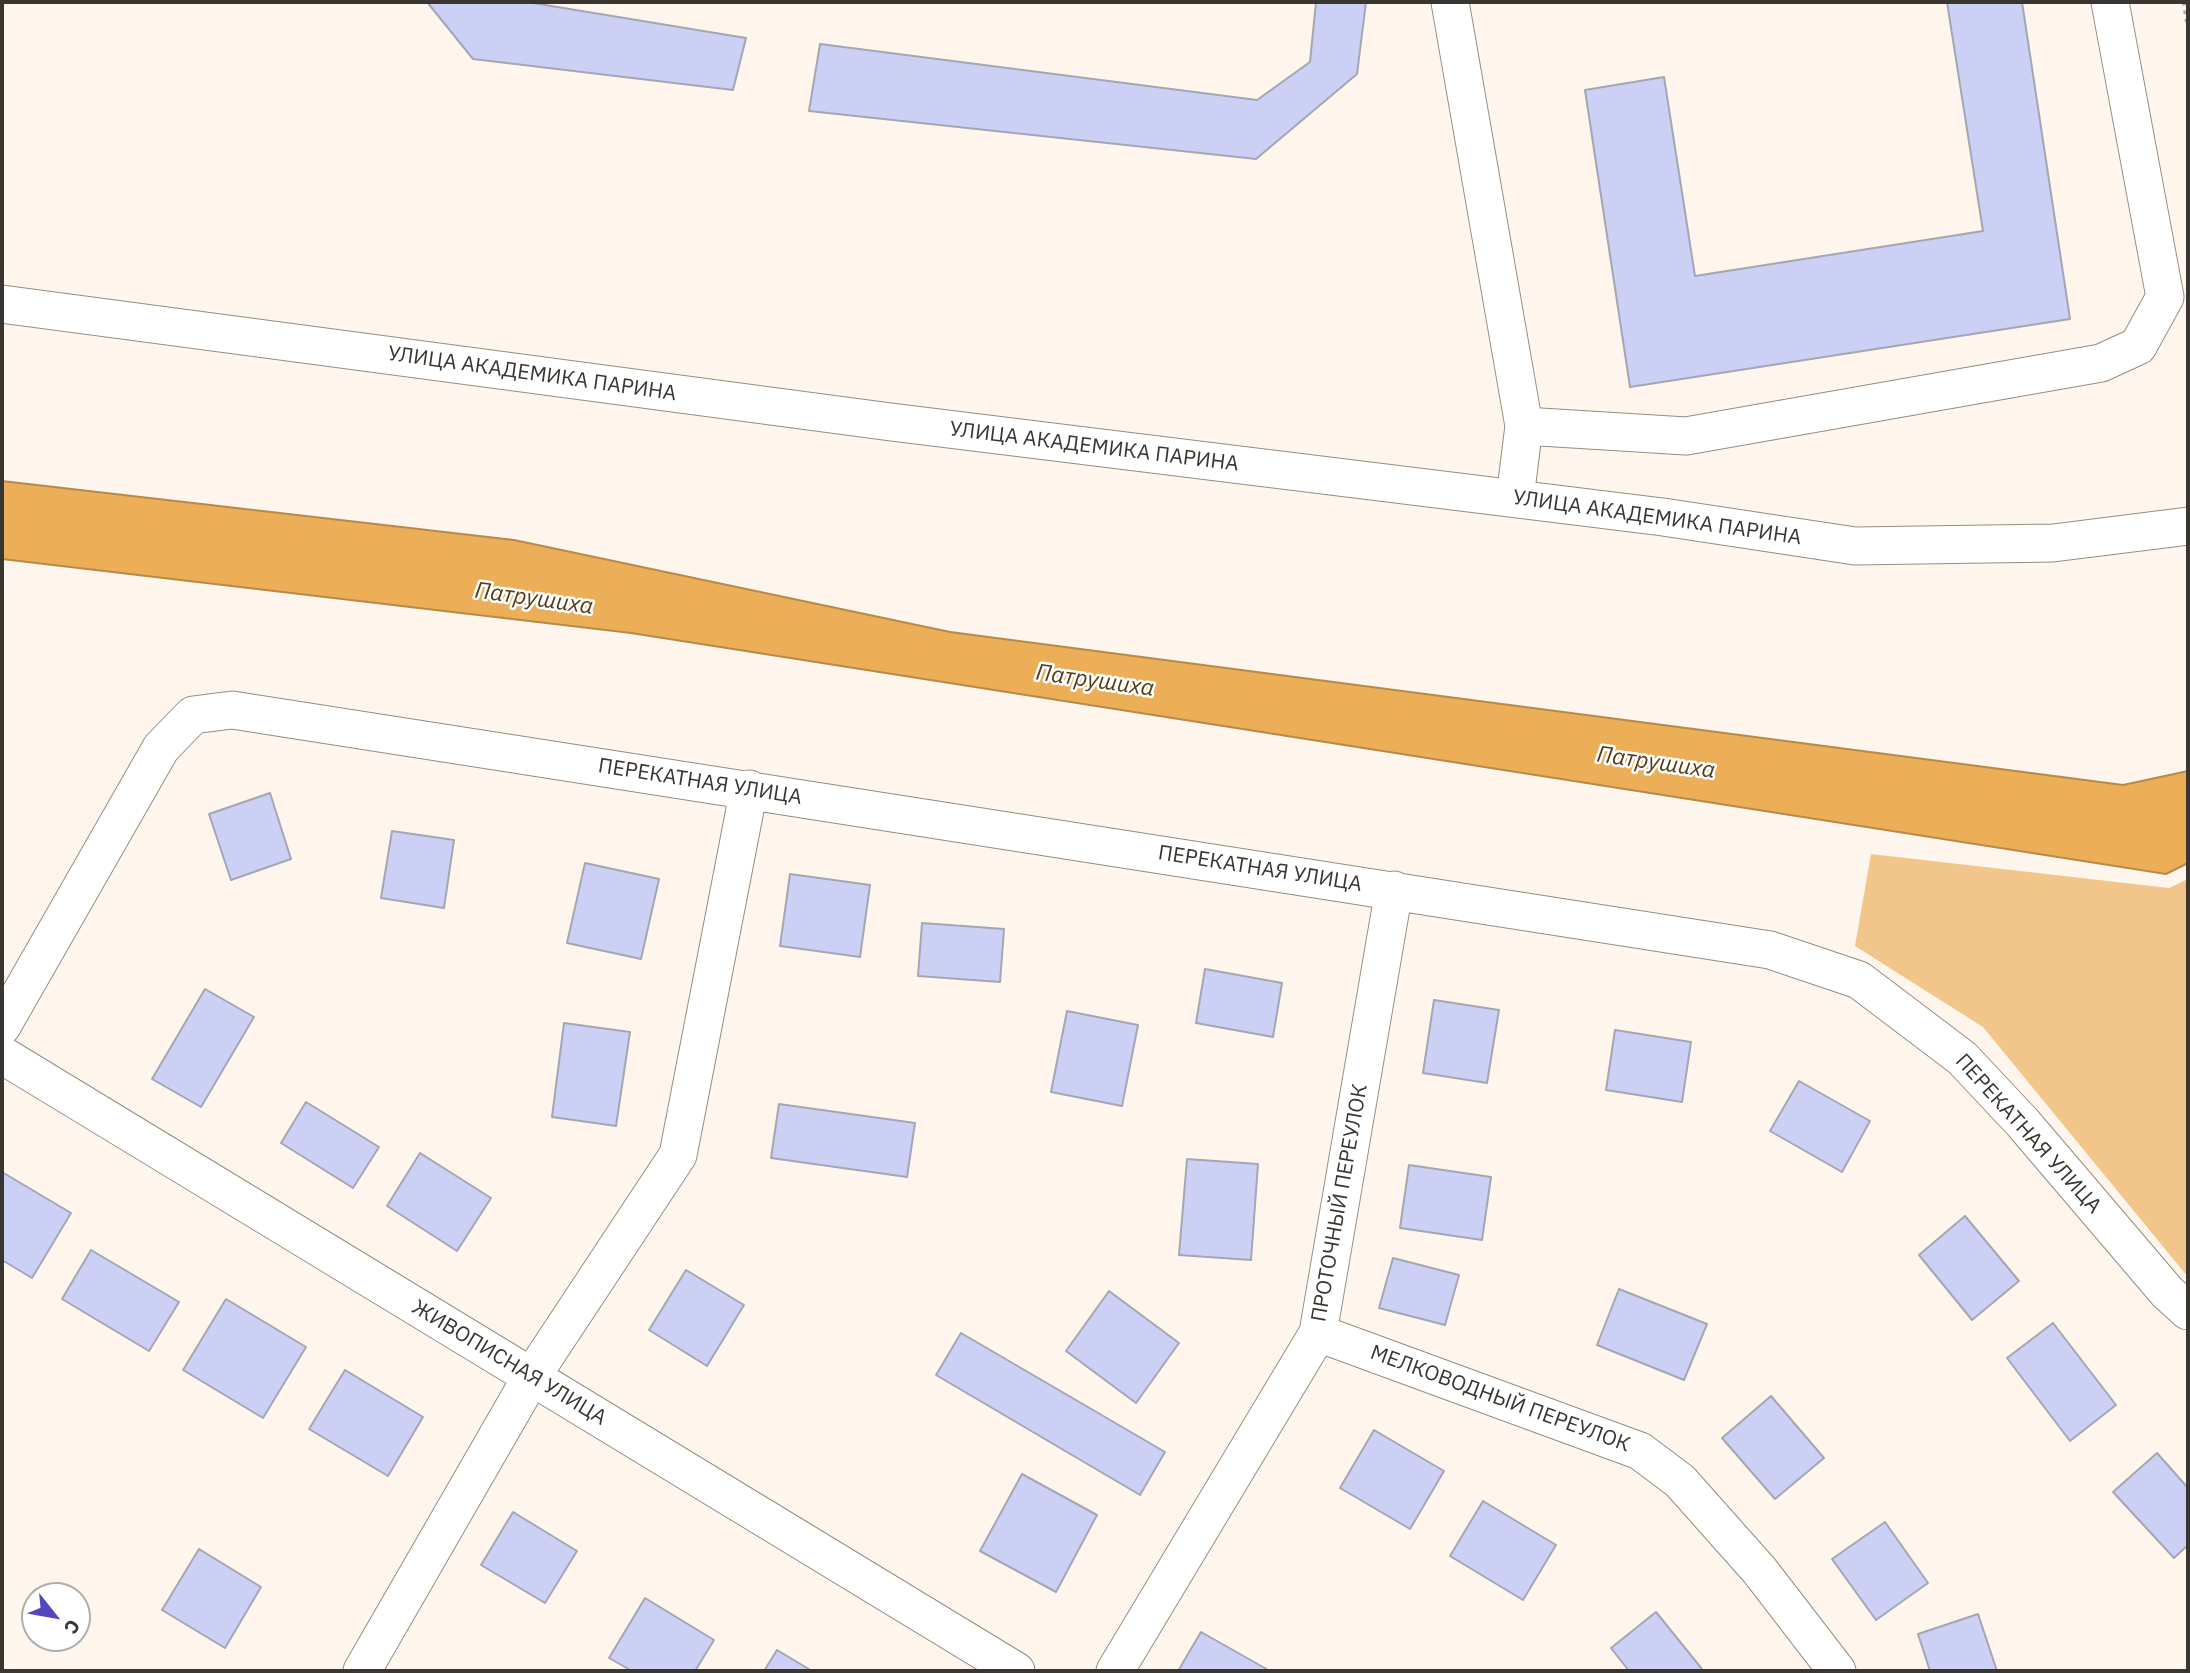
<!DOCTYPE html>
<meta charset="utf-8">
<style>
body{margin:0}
#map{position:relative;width:2190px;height:1673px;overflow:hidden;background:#fef6ec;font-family:"IBM Plex Sans",sans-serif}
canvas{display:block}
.frame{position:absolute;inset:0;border:4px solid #393530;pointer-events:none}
.north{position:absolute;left:21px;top:1582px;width:70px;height:70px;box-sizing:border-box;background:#fff;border:2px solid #b0aeac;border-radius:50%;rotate:121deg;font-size:19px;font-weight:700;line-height:28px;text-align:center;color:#393530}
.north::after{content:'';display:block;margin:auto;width:24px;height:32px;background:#5247bf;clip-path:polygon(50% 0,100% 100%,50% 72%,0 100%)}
</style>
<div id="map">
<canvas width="2190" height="1673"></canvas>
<div class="frame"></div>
<div class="north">С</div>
</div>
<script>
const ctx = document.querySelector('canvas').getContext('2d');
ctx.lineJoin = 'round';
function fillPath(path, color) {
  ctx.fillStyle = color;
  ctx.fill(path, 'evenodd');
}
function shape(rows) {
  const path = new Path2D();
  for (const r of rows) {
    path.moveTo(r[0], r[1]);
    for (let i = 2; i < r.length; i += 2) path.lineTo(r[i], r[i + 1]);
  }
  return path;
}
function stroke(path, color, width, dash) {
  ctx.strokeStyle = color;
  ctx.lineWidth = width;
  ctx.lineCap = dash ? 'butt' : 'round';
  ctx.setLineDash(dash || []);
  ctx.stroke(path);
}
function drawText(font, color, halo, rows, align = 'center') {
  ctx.font = font + ' "IBM Plex Sans",sans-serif';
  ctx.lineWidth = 5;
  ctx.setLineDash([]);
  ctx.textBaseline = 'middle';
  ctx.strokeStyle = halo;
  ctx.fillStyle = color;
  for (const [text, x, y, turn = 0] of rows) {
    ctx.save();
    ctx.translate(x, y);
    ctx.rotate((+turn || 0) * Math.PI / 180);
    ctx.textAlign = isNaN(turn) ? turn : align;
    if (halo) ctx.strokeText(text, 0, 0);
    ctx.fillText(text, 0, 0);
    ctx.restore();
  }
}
fillPath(shape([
 [1871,854,2169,888,2188,879,2188,1277,1983,1027,1855,946]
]), '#f2c58a');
const water = shape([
 [2,481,514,540,950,632,2123,785,2188,771,2188,863,2166,874,631,633,2,559,2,481]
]);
fillPath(water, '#ecae56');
stroke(water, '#b68a4b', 2);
const building = shape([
 [427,2,527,2,746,38,733,90,473,59,427,2],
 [1316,2,1366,2,1357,74,1256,159,809,111,820,44,1257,100,1310,62,1316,2],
 [1947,2,2022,2,2070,319,1630,387,1585,90,1664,77,1695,276,1983,231,1947,2],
 [270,793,291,859,231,880,209,814,270,793],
 [392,831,454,840,444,908,381,898,392,831],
 [585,863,659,879,641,959,567,943,585,863],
 [790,874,870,885,860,957,780,946,790,874],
 [922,923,1004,929,1000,982,918,976,922,923],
 [1205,969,1282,983,1273,1037,1196,1023,1205,969],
 [205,989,254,1017,201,1107,152,1079,205,989],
 [1434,1000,1499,1010,1487,1083,1423,1073,1434,1000],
 [1067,1011,1138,1025,1122,1106,1051,1092,1067,1011],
 [564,1023,630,1032,616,1126,552,1117,564,1023],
 [1615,1030,1691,1042,1682,1102,1606,1090,1615,1030],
 [1799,1081,1870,1121,1842,1172,1770,1131,1799,1081],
 [306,1102,379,1147,353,1188,281,1143,306,1102],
 [779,1104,915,1123,907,1177,771,1158,779,1104],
 [420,1153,491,1198,457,1251,387,1206,420,1153],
 [1187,1159,1258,1164,1251,1260,1179,1255,1187,1159],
 [1409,1165,1491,1177,1482,1240,1400,1228,1409,1165],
 [2,1172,71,1213,32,1278,2,1260,2,1172],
 [1965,1216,2019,1281,1972,1320,1919,1255,1965,1216],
 [91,1250,179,1302,149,1351,62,1299,91,1250],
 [1393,1258,1459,1275,1445,1325,1379,1308,1393,1258],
 [686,1270,744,1305,707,1366,649,1330,686,1270],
 [1619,1289,1707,1324,1684,1380,1597,1345,1619,1289],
 [1109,1291,1179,1343,1136,1403,1066,1351,1109,1291],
 [226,1299,306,1347,263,1418,183,1370,226,1299],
 [2053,1323,2116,1405,2070,1441,2007,1358,2053,1323],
 [961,1333,1165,1452,1140,1495,936,1375,961,1333],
 [345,1370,423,1417,388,1476,309,1429,345,1370],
 [1771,1396,1824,1458,1775,1499,1722,1438,1771,1396],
 [1374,1430,1444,1471,1410,1529,1340,1488,1374,1430],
 [2157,1453,2188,1488,2188,1545,2174,1558,2113,1492,2157,1453],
 [1022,1474,1097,1515,1056,1592,980,1551,1022,1474],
 [1483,1501,1556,1545,1523,1600,1450,1556,1483,1501],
 [513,1512,577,1551,545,1603,481,1565,513,1512],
 [1885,1522,1928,1583,1876,1620,1832,1559,1885,1522],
 [199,1549,261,1587,225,1648,162,1610,199,1549],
 [645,1598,714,1640,695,1671,632,1671,609,1658,645,1598],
 [1656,1612,1702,1669,1699,1671,1629,1671,1611,1648,1656,1612],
 [1978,1614,1997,1671,1930,1671,1918,1634,1978,1614],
 [1201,1632,1270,1671,1178,1671,1201,1632],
 [777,1650,812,1671,764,1671,777,1650]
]);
fillPath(building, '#cdd0f5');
stroke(building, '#a4a6b3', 2);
const minor = shape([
 [1450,2,1524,426,1515,498],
 [2,304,891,422,1663,517,1855,546,2053,543,2188,526],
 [1524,426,1686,436,2101,363,2138,346,2165,297,2110,2],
 [2,1026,161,748,193,715,232,710,1770,950,1859,980,1962,1058,2023,1123,2167,1292,2188,1311],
 [2,1055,1016,1671],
 [1318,1333,1640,1451,1680,1481,1760,1571,1837,1671],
 [362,1671,532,1376,678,1155,749,789],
 [1115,1671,1318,1333,1394,890]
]);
stroke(minor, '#968d82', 39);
stroke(shape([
 [2184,2,2188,27]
]), '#afa8a0', 4.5, [3.5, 5]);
stroke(minor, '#fff', 37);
drawText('21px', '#393530', '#fff', [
 ["УЛИЦА АКАДЕМИКА ПАРИНА",532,374,8],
 ["УЛИЦА АКАДЕМИКА ПАРИНА",1094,447,7],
 ["УЛИЦА АКАДЕМИКА ПАРИНА",1657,518,8],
 ["ПЕРЕКАТНАЯ УЛИЦА",700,782,9],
 ["ПЕРЕКАТНАЯ УЛИЦА",1260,869,9],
 ["ПЕРЕКАТНАЯ УЛИЦА",2028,1134,48],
 ["ПРОТОЧНЫЙ ПЕРЕУЛОК",1340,1203,-80],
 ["ЖИВОПИСНАЯ УЛИЦА",509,1363,31],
 ["МЕЛКОВОДНЫЙ ПЕРЕУЛОК",1500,1399,20]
]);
drawText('italic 23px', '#553c17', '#fff', [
 ["Патрушиха",534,599,8],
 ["Патрушиха",1095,681,8],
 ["Патрушиха",1656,763,8]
]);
</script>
